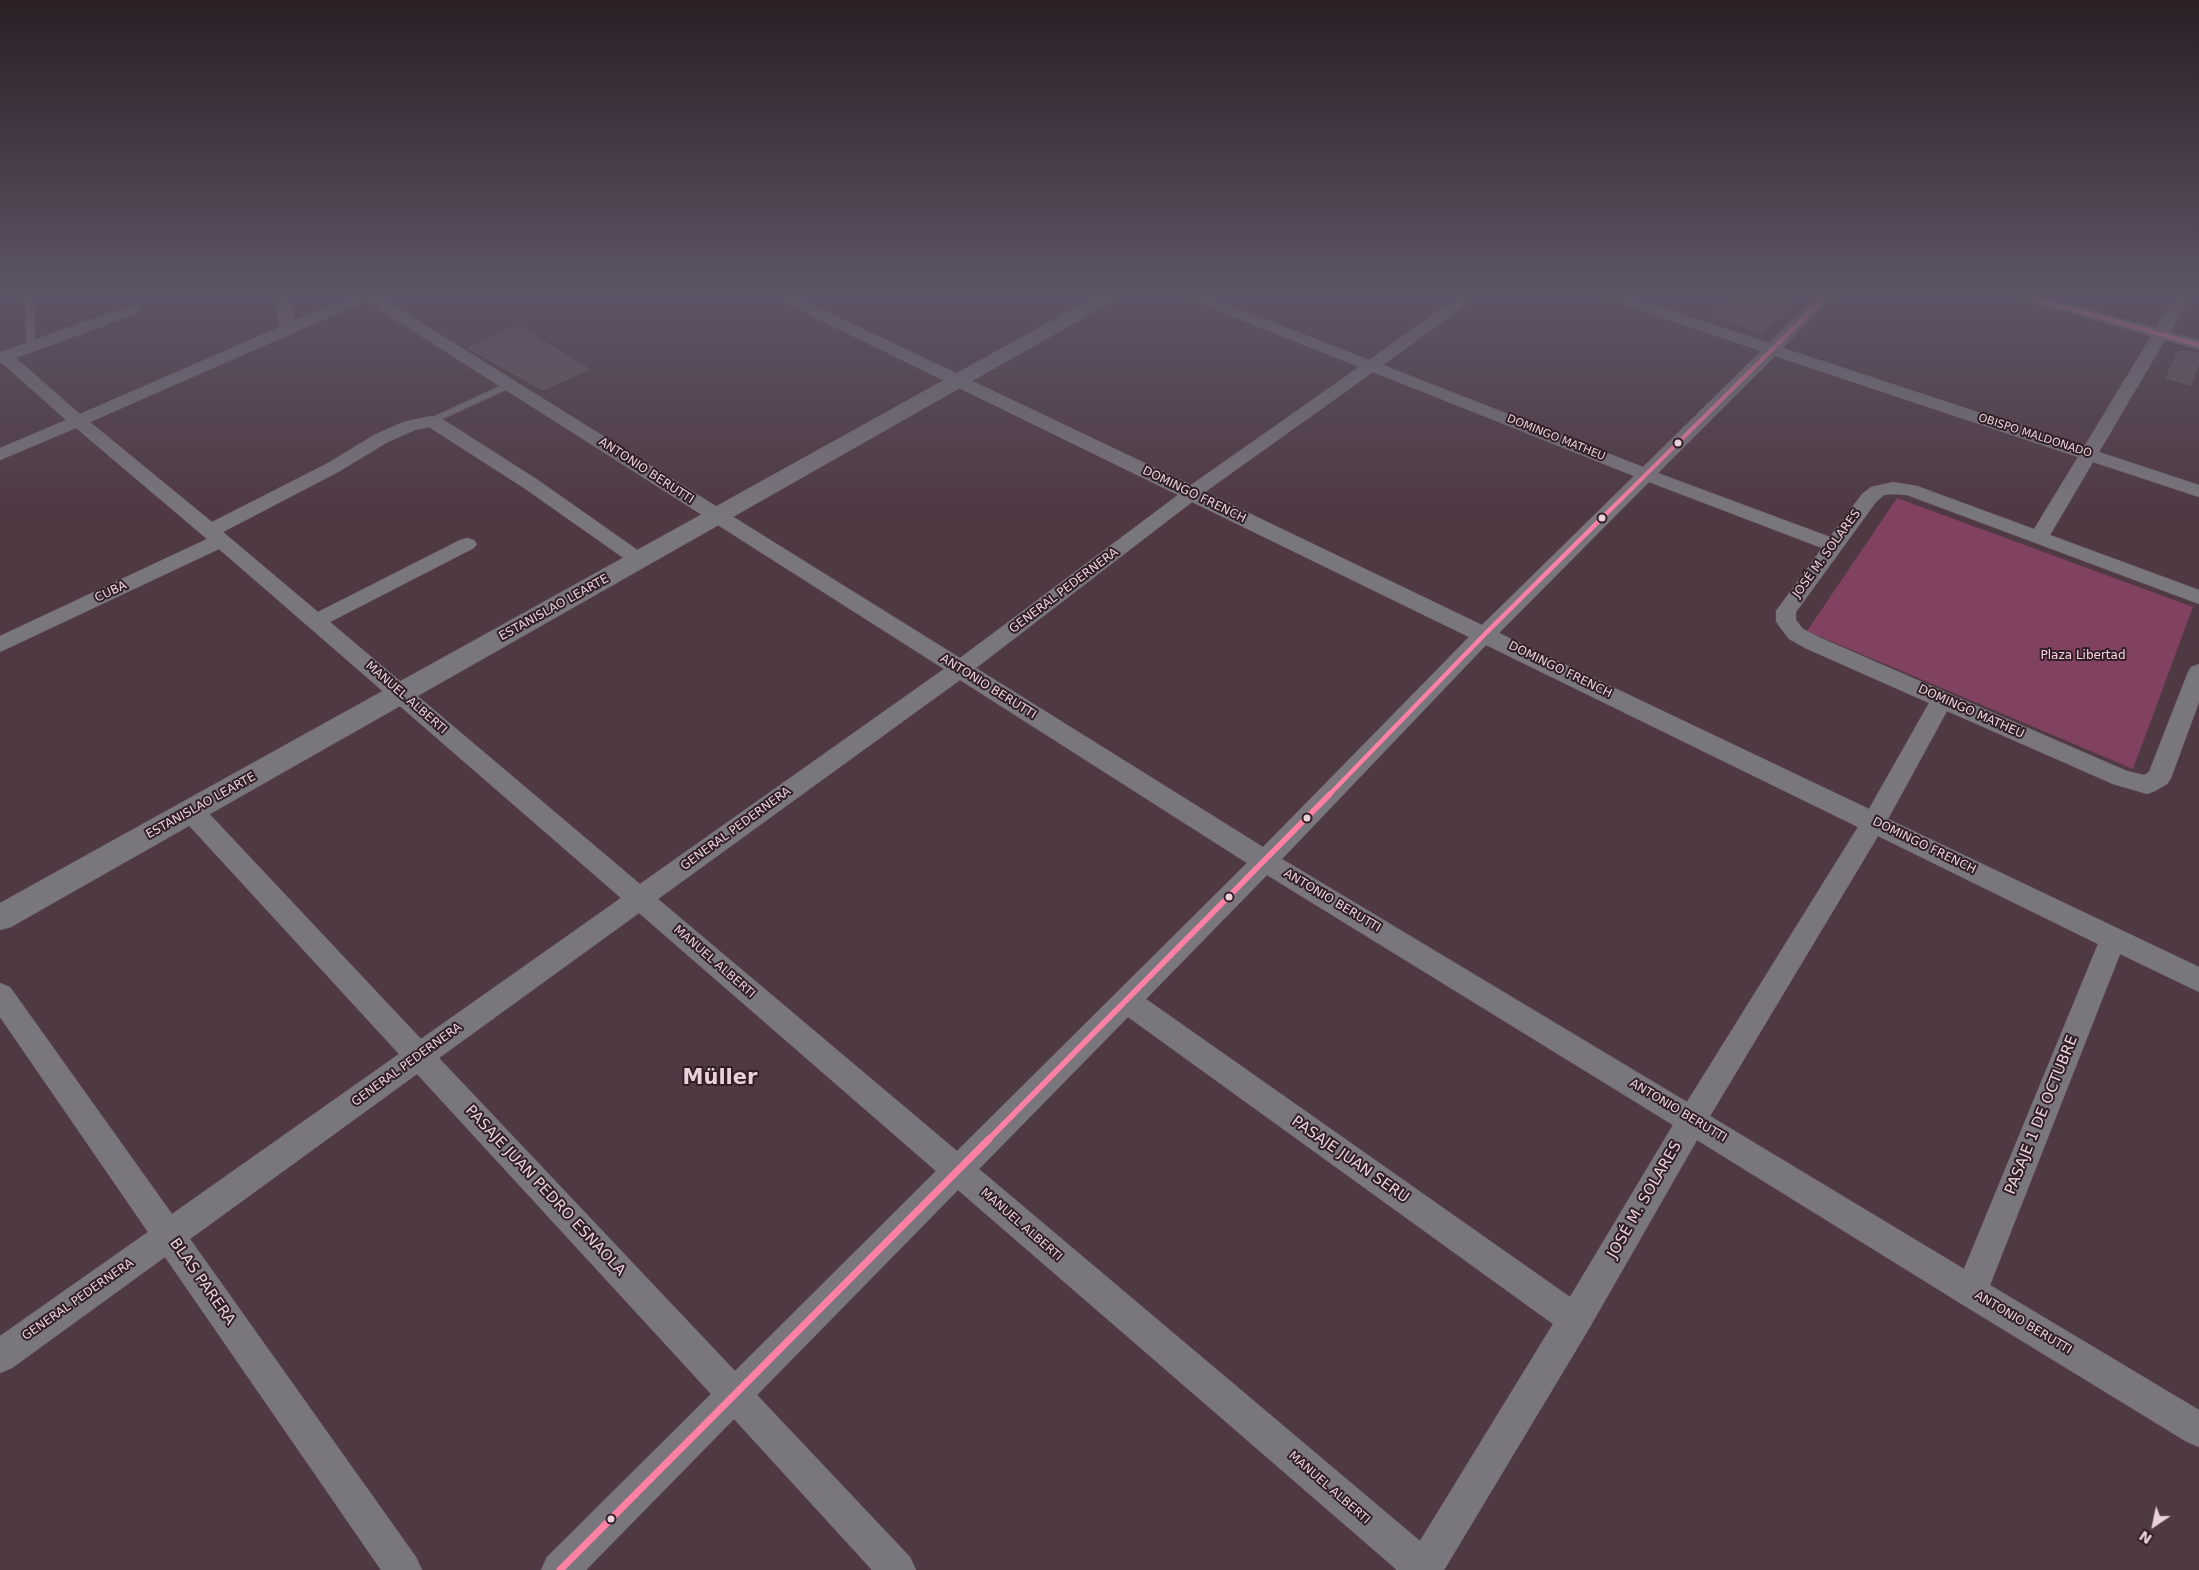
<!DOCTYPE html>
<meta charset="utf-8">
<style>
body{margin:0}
#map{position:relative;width:2199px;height:1570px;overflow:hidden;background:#4f3943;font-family:"DejaVu Sans",sans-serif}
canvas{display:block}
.north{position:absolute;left:2129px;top:1500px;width:50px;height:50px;-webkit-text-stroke:4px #311f27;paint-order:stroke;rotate:214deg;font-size:14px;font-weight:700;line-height:20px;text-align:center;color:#ead1db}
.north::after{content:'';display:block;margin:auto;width:18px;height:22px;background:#ead1db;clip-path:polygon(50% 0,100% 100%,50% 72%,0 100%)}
</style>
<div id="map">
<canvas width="2199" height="1570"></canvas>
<div class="north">N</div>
</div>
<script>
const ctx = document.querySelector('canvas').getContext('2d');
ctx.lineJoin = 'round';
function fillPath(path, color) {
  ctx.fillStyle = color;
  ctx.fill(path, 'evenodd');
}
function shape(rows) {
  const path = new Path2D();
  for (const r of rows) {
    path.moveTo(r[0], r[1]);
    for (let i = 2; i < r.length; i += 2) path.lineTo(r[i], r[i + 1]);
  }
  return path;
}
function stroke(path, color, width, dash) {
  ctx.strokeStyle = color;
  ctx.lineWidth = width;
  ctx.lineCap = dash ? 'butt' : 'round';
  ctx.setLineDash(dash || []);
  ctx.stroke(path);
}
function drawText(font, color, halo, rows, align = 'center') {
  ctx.font = font + ' "DejaVu Sans",sans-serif';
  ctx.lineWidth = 4;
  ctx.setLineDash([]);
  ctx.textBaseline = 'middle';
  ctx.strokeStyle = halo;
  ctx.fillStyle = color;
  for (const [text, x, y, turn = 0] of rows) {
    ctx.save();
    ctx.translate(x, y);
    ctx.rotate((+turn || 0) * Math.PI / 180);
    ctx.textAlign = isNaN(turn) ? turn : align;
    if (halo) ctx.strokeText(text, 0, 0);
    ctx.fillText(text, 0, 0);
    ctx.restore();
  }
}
fillPath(shape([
 [1897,498,2193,607,2133,769,1807,631]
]), '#814160');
const building = shape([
 [1734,297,1798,297,1762,333,1713,316,1734,297],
 [518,326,589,369,543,390,468,348,518,326],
 [2190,351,2199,354,2199,362,2191,385,2166,378,2178,352,2190,351]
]);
fillPath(building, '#63525c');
stroke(building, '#6f5e69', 1);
const service = shape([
 [25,297,33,297,35,348,31,351,27,348,25,297],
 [511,381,514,382,514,386,433,423,430,424,425,421,511,381]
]);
const minor = shape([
 [275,297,289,297,295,321,351,297,380,297,960,658,1178,495,779,300,777,297,796,297,1191,485,1359,367,1191,300,1189,297,1209,297,1369,360,1458,297,1475,297,1473,300,1383,365,1643,467,1761,351,1610,300,1608,297,1629,297,1769,343,1817,297,1832,297,1783,348,2084,447,2151,336,2024,300,2022,297,2045,297,2156,328,2176,297,2190,297,2170,332,2199,340,2199,350,2165,340,2099,452,2199,485,2199,497,2093,462,2050,535,2199,590,2199,604,1907,495,1893,494,1884,495,1876,502,1796,612,1796,620,1803,629,1821,638,2127,771,2144,775,2149,772,2188,672,2191,667,2199,664,2199,702,2171,778,2167,784,2155,791,2147,794,2113,784,1947,711,1888,819,2199,967,2199,992,2120,954,1990,1285,2199,1410,2199,1447,2187,1442,1960,1303,1697,1140,1587,1332,1444,1570,1397,1570,958,1190,757,1395,910,1557,916,1570,872,1570,734,1419,586,1570,541,1570,547,1557,711,1394,417,1074,190,1239,416,1557,422,1570,381,1570,165,1257,12,1368,0,1373,0,1336,148,1232,0,1017,0,983,10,987,172,1214,399,1054,183,819,180,812,183,805,192,803,201,805,421,1039,621,898,219,549,0,652,0,636,207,539,76,428,0,460,0,448,66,420,3,364,0,363,0,352,129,306,141,306,143,309,141,312,16,358,80,414,282,326,278,322,275,297],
 [366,301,944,669,640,884,330,622,474,548,477,544,474,540,467,538,460,540,318,612,223,532,340,471,386,443,415,430,429,427,524,488,632,564,639,566,646,564,649,560,646,556,538,480,444,420,430,416,403,422,374,435,328,463,212,522,90,422,366,301],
 [1775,356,2078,457,2034,529,1917,486,1893,482,1871,487,1862,494,1830,537,1658,473,1775,356],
 [1373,372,1634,476,1482,625,1205,492,1373,372],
 [1649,482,1822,548,1776,611,1776,621,1779,626,1789,639,1805,648,1929,703,1869,809,1499,633,1649,482],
 [1192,502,1469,637,1263,847,976,668,1192,502],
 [1486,645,1858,827,1687,1102,1282,859,1486,645],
 [960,680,1247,863,957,1151,658,899,960,680],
 [1878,836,2098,944,1964,1269,1710,1116,1878,836],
 [1267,875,1673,1125,1570,1297,1146,999,1267,875],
 [639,913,936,1171,735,1371,439,1058,639,913],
 [1128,1017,1553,1324,1420,1541,979,1169,1128,1017]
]);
const tertiary = shape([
 [1094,297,1116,297,1113,301,11,927,0,930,0,903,1094,297]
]);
stroke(service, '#69565e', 2);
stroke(minor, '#69565e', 1);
stroke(tertiary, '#69565e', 1);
fillPath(service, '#7a767d');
fillPath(minor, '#7a767d');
fillPath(tertiary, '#7a767d');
stroke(shape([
 [2029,297,2199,345],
 [1601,519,1825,297]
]), '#ff80a5', 4);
stroke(shape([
 [1329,795,1485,634,1603,517]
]), '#ff80a5', 4.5);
stroke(shape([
 [988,1140,1330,794]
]), '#ff80a5', 5.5);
stroke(shape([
 [560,1570,989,1139]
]), '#ff80a5', 7);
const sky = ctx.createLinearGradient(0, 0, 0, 517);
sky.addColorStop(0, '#2b1f25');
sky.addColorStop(0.57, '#5d5466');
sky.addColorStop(1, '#5d546600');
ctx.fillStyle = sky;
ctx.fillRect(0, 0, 2199, 517);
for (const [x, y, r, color] of [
 [1678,443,4.5,"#ead1db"],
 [1602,518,4.5,"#ead1db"],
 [1307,818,4.5,"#ead1db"],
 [1229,897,4.5,"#ead1db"],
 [611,1519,4.5,"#ead1db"]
]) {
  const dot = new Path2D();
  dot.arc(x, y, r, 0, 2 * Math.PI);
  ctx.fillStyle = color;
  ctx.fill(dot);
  stroke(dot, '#311f27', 2);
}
drawText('11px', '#ead1db', '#311f27', [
 ["OBISPO MALDONADO",2035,436,18],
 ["DOMINGO MATHEU",1556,438,22]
]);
drawText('12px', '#ead1db', '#311f27', [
 ["ANTONIO BERUTTI",646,471,33],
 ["DOMINGO FRENCH",1194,495,26],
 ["JOSÉ M. SOLARES",1827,554,-54],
 ["GENERAL PEDERNERA",1064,591,-37],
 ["CUBA",111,592,-25],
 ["ESTANISLAO LEARTE",554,608,-29],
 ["DOMINGO FRENCH",1560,670,26],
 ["ANTONIO BERUTTI",988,687,32],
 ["MANUEL ALBERTI",406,698,41],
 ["DOMINGO MATHEU",1971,712,24],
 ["ESTANISLAO LEARTE",201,806,-29],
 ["GENERAL PEDERNERA",736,829,-36],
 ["DOMINGO FRENCH",1924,846,26],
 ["ANTONIO BERUTTI",1332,901,31],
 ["MANUEL ALBERTI",714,962,41],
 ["GENERAL PEDERNERA",407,1065,-36],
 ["ANTONIO BERUTTI",1678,1111,31],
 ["MANUEL ALBERTI",1021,1225,41],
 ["GENERAL PEDERNERA",78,1300,-35],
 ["ANTONIO BERUTTI",2023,1323,31],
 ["MANUEL ALBERTI",1329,1488,41]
]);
drawText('12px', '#fed2e4', '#311f27', [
 ["Plaza Libertad",2083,656]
]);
drawText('15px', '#ead1db', '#311f27', [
 ["PASAJE 1 DE OCTUBRE",2042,1115,-68],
 ["PASAJE JUAN SERU",1350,1160,35],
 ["PASAJE JUAN PEDRO ESNAOLA",545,1191,47],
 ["JOSÉ M. SOLARES",1645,1200,-60],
 ["BLAS PARERA",202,1282,55]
]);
drawText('bold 21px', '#ead1db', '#311f27', [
 ["Müller",720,1079]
]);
</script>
